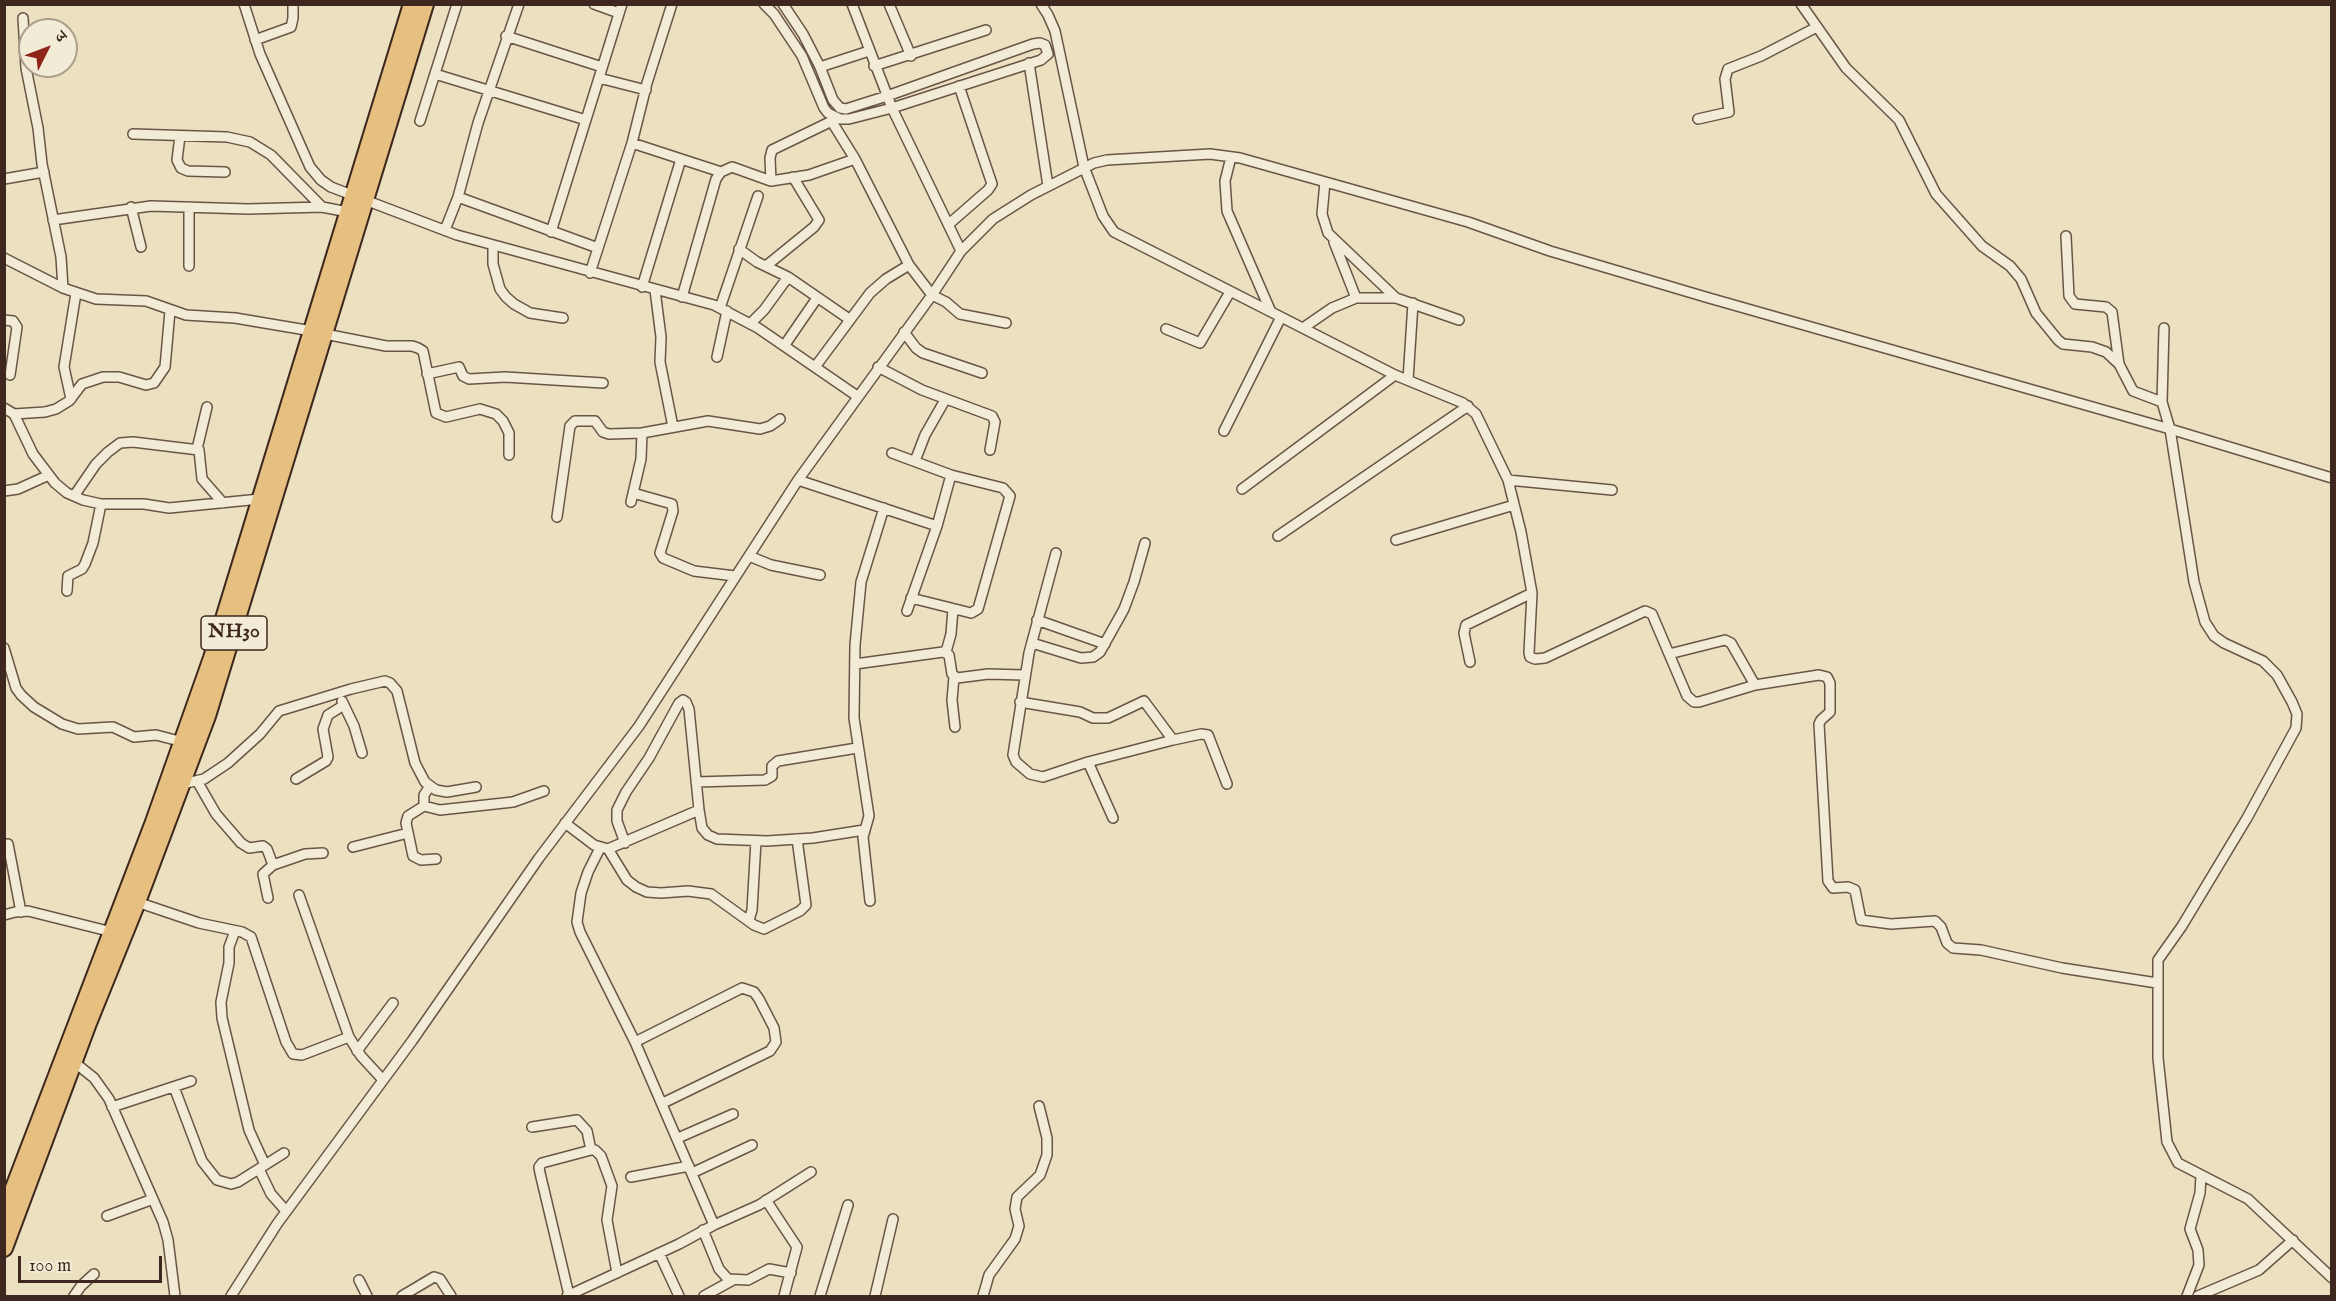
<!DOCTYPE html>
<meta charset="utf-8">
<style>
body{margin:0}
#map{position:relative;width:2336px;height:1301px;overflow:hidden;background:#ebe0c0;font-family:"IM FELL English","Noto Serif Devanagari",serif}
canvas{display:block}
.frame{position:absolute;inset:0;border:6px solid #3e271e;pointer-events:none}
.north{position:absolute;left:18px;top:18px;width:60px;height:60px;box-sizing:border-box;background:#f2ebd6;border:2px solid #aa9d8c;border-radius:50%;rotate:48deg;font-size:16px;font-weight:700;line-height:24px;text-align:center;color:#3e271e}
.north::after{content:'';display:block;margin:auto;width:21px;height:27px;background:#8f2418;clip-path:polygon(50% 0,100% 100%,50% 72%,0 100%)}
.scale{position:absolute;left:18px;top:1256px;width:144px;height:27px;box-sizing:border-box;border:3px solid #3e271e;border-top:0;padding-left:8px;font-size:18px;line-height:21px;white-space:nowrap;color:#3e271e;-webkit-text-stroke:4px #f2ebd6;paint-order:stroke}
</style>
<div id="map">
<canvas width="2336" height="1301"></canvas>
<div class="frame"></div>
<div class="north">उ</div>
<div class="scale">100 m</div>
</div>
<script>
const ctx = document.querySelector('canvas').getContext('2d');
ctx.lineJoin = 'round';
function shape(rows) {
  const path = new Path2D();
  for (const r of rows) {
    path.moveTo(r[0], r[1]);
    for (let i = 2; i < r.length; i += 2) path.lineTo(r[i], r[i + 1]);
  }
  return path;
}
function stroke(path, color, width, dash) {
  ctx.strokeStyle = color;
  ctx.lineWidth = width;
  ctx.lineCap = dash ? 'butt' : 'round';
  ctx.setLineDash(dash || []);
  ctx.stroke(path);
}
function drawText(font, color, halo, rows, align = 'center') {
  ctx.font = font + ' "IM FELL English",serif';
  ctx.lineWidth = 5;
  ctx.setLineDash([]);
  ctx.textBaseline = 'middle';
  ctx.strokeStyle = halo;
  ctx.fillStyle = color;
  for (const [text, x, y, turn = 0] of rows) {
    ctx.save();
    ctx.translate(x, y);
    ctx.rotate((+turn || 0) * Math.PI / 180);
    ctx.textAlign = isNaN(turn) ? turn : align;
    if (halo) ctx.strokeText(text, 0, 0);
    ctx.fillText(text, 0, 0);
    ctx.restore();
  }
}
const street = shape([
 [244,4,260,54,310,167,321,180,331,187,457,235,714,305,758,328,857,396],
 [594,4,619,13],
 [764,4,774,14,802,56,824,108,828,113,840,119,849,119,892,108,1041,60,1048,54,1045,45,1040,43,1033,44,887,96,846,109,840,108,833,100,820,67,803,34,783,4],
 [852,4,892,108,961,251],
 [889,4,911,56],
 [1041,4,1048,15,1055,31,1084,167,1103,216,1114,232,1395,375,1463,403,1476,414,1508,480,1521,532,1532,593,1529,653,1530,657,1535,659,1545,658,1645,611,1652,614,1687,696,1694,702,1699,702,1755,685,1819,675,1827,677,1830,683,1830,712,1821,720,1819,724,1828,881,1833,888,1848,887,1855,890,1861,920,1891,924,1935,921,1941,927,1947,943,1953,948,1981,950,2062,968,2157,983],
 [1801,4,1846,68,1899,120,1936,194,1982,246,2010,266,2021,279,2036,313,2058,340,2063,344,2092,347,2106,352,2119,364,2133,391,2162,402,2170,429,2194,582,2205,622,2214,636,2224,643,2263,661,2277,675,2292,702,2297,714,2296,728,2247,818,2182,926,2158,960,2158,1058,2167,1142,2178,1163,2248,1199,2332,1278],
 [23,18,26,68,38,128,42,164,61,257,63,288],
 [506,36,602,67],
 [255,40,291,27,293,18,293,4],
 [1029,63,1048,186],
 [874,66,986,30],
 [820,67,869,51],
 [435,74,586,120],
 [599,78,646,90],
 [1698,119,1729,112,1725,79,1728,69,1761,56,1817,27],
 [420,121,457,4],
 [832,122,855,159,909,265,932,295,946,302,960,314,1006,323],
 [133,134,227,137,250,142,271,155,322,207],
 [180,136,177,160,181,168,188,171,225,172],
 [632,143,721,172],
 [1231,157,1225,181,1227,211,1271,312],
 [4,179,44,172],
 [771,181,770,158,772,150,836,119],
 [1325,182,1322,214,1328,233,1396,298],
 [458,197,598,248],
 [131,207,141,247],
 [53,220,151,206,248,209,322,207,348,212],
 [949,224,988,190,992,184,959,86],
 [445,230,458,197,478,123,519,4],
 [551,232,622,4],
 [2066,236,2069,296,2075,304,2106,307,2112,312,2119,364],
 [1334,242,1356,298],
 [493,245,493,264,500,289,506,297,514,304,530,313,563,318],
 [739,249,757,262,788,277,849,319],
 [4,258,63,288,96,299,146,301,186,315,235,318,312,331],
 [189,266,189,207],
 [766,266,814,227,819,220,793,177],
 [590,273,632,143,647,83,672,4],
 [642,287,681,159],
 [655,290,661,337,660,362,673,427],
 [682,297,716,179,721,172,732,167,771,181,809,175,855,159],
 [720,308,758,196],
 [4,320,13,321,17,327,10,375],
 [750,324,764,310,788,277],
 [1303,328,1332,308,1356,298,1396,298,1459,320],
 [1166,329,1200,343,1230,292],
 [904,332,916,348,923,353,982,373],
 [325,334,386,346,412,346,418,348,423,351,436,413,446,417,480,409,496,414,503,421,509,433,509,455],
 [784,346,817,298],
 [717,357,727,311],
 [815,367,870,293,886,279,909,265],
 [878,367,922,390,992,416,995,422,990,450],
 [427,374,459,367,463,376,469,379,505,377,603,383],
 [1408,380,1413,303],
 [71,399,64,367,76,293],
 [2162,402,2164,328],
 [4,408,14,414,33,454,55,483,67,493,83,500,101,504,144,504,169,508,260,499],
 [14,414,45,412,56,409,69,401,82,384,103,377,119,377,146,385,154,383,165,367,170,311],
 [1224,431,1281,317],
 [197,449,207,407],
 [892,453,951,475,1003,488,1010,496,978,609,971,613,911,598],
 [915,461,925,435,945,400],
 [798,480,937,526],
 [1508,480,1612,490],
 [1242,489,1395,375],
 [4,491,18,489,49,475],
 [633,493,672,504,673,511,660,553,663,558,694,571,735,576],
 [74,496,96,464,108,452,120,443,133,442,199,450,202,479,223,503],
 [631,502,641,459,642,433],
 [557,517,570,426,575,421,595,421,603,432,609,434,642,433,708,421,760,429,770,426,780,419],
 [1278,536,1468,406],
 [1396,540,1514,505],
 [1056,553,1029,653,1013,755,1016,762,1030,774,1043,777,1088,762,1113,818],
 [749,556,771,565,820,575],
 [67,591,68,576,82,569,85,564,93,543,101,504],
 [907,611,937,526,951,475],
 [1037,620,1105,644],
 [1032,643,1081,658,1093,657,1100,652,1124,609,1134,582,1145,543],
 [4,648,16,688,21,695,34,707,62,724,78,729,113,727,134,737,156,735,183,742],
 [946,652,951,634,953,609],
 [1669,654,1725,640,1731,643,1755,685],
 [1470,662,1464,633,1466,625,1532,593],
 [855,664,943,652,949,655,952,674,957,678,988,674,1024,675],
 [954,677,952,700,955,727],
 [342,701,354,726,362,753],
 [1020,702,1080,712,1093,718,1108,718,1144,701,1173,740,1088,762],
 [1173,740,1201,734,1208,735,1227,784],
 [296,779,326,761,328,757,323,729,328,715,344,705],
 [197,781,216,814,241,843,249,848,263,846,267,849,273,865,263,874,268,898],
 [696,782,765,780,772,776,772,766,778,761,857,748],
 [182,784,204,779,228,763,260,734,279,711,351,689,385,681,390,683,397,691,415,763,425,782,436,790,447,792,476,787],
 [430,786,424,795,424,806,408,816,406,823,413,856,421,860,436,859],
 [424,806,440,810,513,802,544,791],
 [565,823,594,845,608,849,699,810],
 [625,843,617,821,617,810,626,792,649,758,679,703,683,700,686,702,689,709,699,810,702,828,708,835,717,839,767,841,813,838,864,830],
 [8,844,21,912],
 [353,847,408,833],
 [600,848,588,872,581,893,577,922,580,932,635,1042,714,1225],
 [608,849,627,880,636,887,647,892,661,893,688,891,711,894,754,925,764,929,800,911,806,905,797,839],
 [273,865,305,854,323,853],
 [299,895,349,1037,361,1056,383,1080],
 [870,901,863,837,869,816,854,718,855,645,861,582,884,508],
 [137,902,199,923,242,932,251,937,286,1042,293,1054,302,1055,349,1037],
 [4,915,15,912,28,911,112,932],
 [749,920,752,910,756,841],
 [235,931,229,947,229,963,221,1002,222,1018,249,1130,265,1165],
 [635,1042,742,988,754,992,759,999,774,1028,776,1042,770,1051,663,1103],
 [357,1051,393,1003],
 [74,1062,94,1078,109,1099,163,1222,168,1240,175,1296],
 [174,1087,202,1161,217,1180,231,1184,238,1182,284,1153],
 [112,1107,191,1081],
 [532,1127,577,1120,587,1131,591,1150],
 [678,1138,733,1114],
 [259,1169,271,1194,286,1211],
 [692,1173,752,1145],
 [631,1177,689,1166],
 [766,1200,797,1247,784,1296],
 [107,1216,153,1199],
 [703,1230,719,1269,728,1279,748,1280,769,1269,791,1273],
 [659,1253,679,1296],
 [359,1280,367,1296],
 [569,1295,540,1173,539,1167,542,1163,591,1150,595,1150,601,1156,612,1186,607,1220,617,1273],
 [74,1296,81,1286,94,1274],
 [231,1296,277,1224,412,1041,539,858,639,726,798,480,932,295,961,251,993,219,1031,195,1094,163,1107,160,1210,154,1240,158,1468,222,1550,251,1709,298,2170,429,2332,478],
 [402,1296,434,1277,440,1279,451,1296],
 [567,1296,679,1244,714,1225,759,1205,811,1172],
 [704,1296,733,1280],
 [820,1296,848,1205],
 [875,1296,893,1219],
 [983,1296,989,1275,1015,1239,1019,1226,1015,1209,1017,1197,1040,1175,1047,1155,1047,1138,1039,1106],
 [2187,1296,2199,1265,2198,1250,2190,1229,2200,1193,2201,1176],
 [2198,1296,2259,1270,2293,1240]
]);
const highway = shape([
 [4,1214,154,822,212,658,412,4],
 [4,1248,88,1023,137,902,207,716,425,4]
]);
stroke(street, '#695546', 12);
stroke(highway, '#3e271e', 20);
stroke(street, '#f2ebd6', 9);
stroke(highway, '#e6c080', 16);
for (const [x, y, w] of [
 [234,633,66]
]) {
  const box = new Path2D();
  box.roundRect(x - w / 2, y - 17, w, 34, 4.5);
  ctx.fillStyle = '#f2ebd6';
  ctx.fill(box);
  stroke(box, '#3e271e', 1.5);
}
drawText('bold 20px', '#3e271e', null, [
 ["NH30",234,633]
]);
</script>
